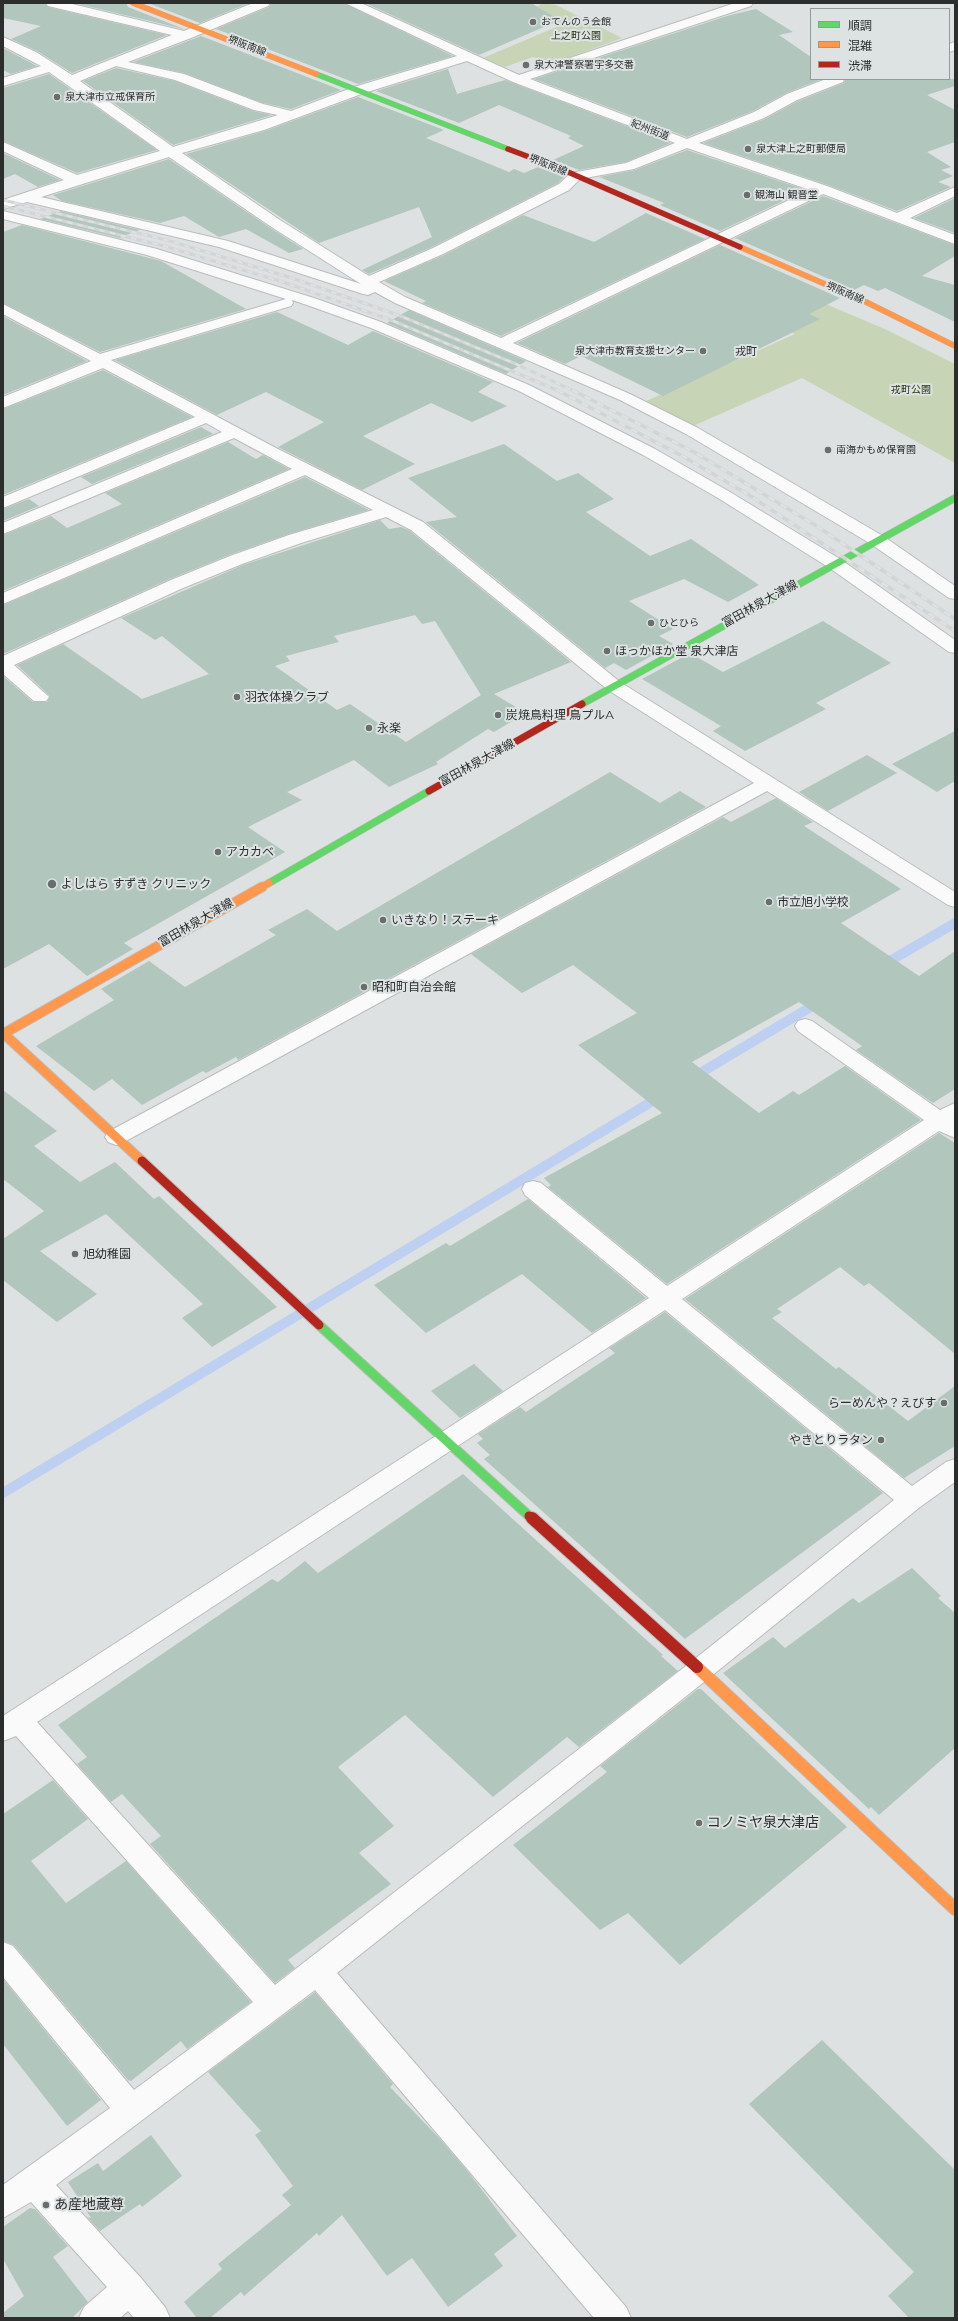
<!DOCTYPE html>
<meta charset="utf-8">
<style>
body{margin:0}
#map{position:relative;width:958px;height:2321px;overflow:hidden;background:#dee1e1;font-family:Montserrat,"Noto Sans JP",sans-serif}
canvas{display:block}
.frame{position:absolute;inset:0;border:4px solid #2c2e2e;pointer-events:none}
.legend{position:absolute;left:810px;top:8px;width:140px;height:72px;box-sizing:border-box;background:#dde2e2;border:1px solid #969a9a;margin:0;padding:5px 7px;list-style:none;font-size:12px;color:#2c2e2e}
.legend li{display:flex;align-items:center;gap:8px;height:20px}
.legend b{width:20px;border:1px solid #969a9a}
</style>
<div id="map">
<canvas width="958" height="2321"></canvas>
<div class="frame"></div>
<ul class="legend">
<li><b style="height:5px;background:#63d668"></b>順調</li>
<li><b style="height:5px;background:#ff974d"></b>混雑</li>
<li><b style="height:5px;background:#b3261e"></b>渋滞</li>
</ul>
</div>
<script>
const ctx = document.querySelector('canvas').getContext('2d');
ctx.lineJoin = 'round';
function fillPath(path, color) {
  ctx.fillStyle = color;
  ctx.fill(path, 'evenodd');
}
function shape(rows) {
  const path = new Path2D();
  for (const r of rows) {
    path.moveTo(r[0], r[1]);
    for (let i = 2; i < r.length; i += 2) path.lineTo(r[i], r[i + 1]);
  }
  return path;
}
function stroke(path, color, width, dash) {
  ctx.strokeStyle = color;
  ctx.lineWidth = width;
  ctx.lineCap = dash ? 'butt' : 'round';
  ctx.setLineDash(dash || []);
  ctx.stroke(path);
}
function drawText(font, color, halo, rows, align = 'center') {
  ctx.font = font + ' Montserrat,"Noto Sans JP",sans-serif';
  ctx.lineWidth = 4;
  ctx.setLineDash([]);
  ctx.textBaseline = 'middle';
  ctx.strokeStyle = halo;
  ctx.fillStyle = color;
  for (const [text, x, y, turn = 0] of rows) {
    ctx.save();
    ctx.translate(x, y);
    ctx.rotate((+turn || 0) * Math.PI / 180);
    ctx.textAlign = isNaN(turn) ? turn : align;
    if (halo) ctx.strokeText(text, 0, 0);
    ctx.fillText(text, 0, 0);
    ctx.restore();
  }
}
fillPath(shape([
 [543,3,556,5,622,38,552,64,533,57,505,67,483,58,561,25,531,11],
 [767,279,887,330,955,364,955,463,802,378,693,426,644,402,795,334,733,300]
]), '#c7d5b6');
stroke(shape([
 [883,965,955,923],
 [692,1078,819,1002],
 [3,1493,661,1096]
]), '#bdd0f1', 10);
fillPath(shape([
 [3,3,45,3,48,7,167,35,72,73,37,51,11,39,41,26,3,18],
 [74,3,126,3,128,7,184,29],
 [148,3,249,3,200,23],
 [271,3,344,3,453,56,358,84,216,29,269,7],
 [365,3,531,3,560,20,479,55],
 [756,9,793,32,779,35,811,57,811,79,822,79,786,93,753,111,687,137,534,79,727,16],
 [201,36,341,90,291,109,263,103,184,73,133,62],
 [3,48,37,66,11,74,3,70],
 [454,67,448,69,457,94,505,80,671,143,626,162,579,170,553,160,584,146,568,138,571,136,499,105,459,123,376,91],
 [116,68,175,81,253,111,272,115,173,145,83,81],
 [49,74,157,150,77,173,3,141,3,88],
 [845,79,955,79,955,86,927,95,955,110,955,142,927,152,951,167,941,170,953,176,938,182,951,187,897,211,828,185,703,143,765,119,798,101,844,83],
 [358,97,444,130,426,138,509,172,514,169,524,173,538,167,564,177,558,183,432,247,369,274,362,270,432,237,419,207,319,243,186,154,265,131],
 [687,150,806,190,720,231,660,205,664,203,599,177,635,170],
 [3,153,60,180,38,187,15,174,3,179],
 [169,159,269,227,303,249,289,253,246,229,219,237,184,216,160,223,62,201,53,195],
 [823,196,955,245,955,256,922,276,955,285,955,322,885,288,878,291,864,285,854,290,735,238],
 [955,198,955,233,914,218],
 [61,211,140,230,120,237,124,239,40,219],
 [646,213,705,239,501,336,422,303,426,301,384,281,444,255,523,215,594,242],
 [22,225,161,261,246,309,100,352,3,303,3,232],
 [720,245,840,298,809,314,820,319,663,396,581,356,565,364,517,343],
 [409,310,526,361,506,374,387,323],
 [277,312,348,345,373,331,493,382,478,392,507,406,472,422,431,403,363,436,415,464,362,490,278,447,324,422,266,392,217,415,115,360],
 [3,316,87,361,3,395],
 [103,370,192,417,3,495,3,409],
 [201,427,213,434,92,484,81,477],
 [228,442,256,459,263,455,289,469,3,591,3,535,51,516,67,528,122,504,105,493],
 [504,444,557,481,578,473,614,499,586,512,650,556,691,539,759,585,728,602,684,579,629,601,673,629,659,636,673,644,626,670,614,663,605,668,426,522,457,517,408,478],
 [305,477,369,510,289,534,229,555,170,579,3,654,3,605],
 [29,499,39,506,3,521,3,509],
 [380,520,389,529,401,527,410,531,571,662,494,694,526,713,494,732,488,729,436,762,438,764,389,787,354,760,287,792,302,800,248,827,285,852,124,943,133,949,87,976,49,944,3,969,3,676,33,702,47,702,50,696,17,665,63,644,142,699,209,674,162,636,155,640,121,618,243,565],
 [415,615,422,624,435,621,481,695,406,742,350,704,337,710,275,666,290,661,286,656,339,642,334,636],
 [823,621,891,663,816,703,826,709,745,751,713,731,721,726,642,679,690,653,723,672],
 [955,731,955,781,937,792,892,764],
 [867,755,897,773,828,811,799,792],
 [610,772,660,803,680,791,706,807,238,1060,236,1057,206,1073,203,1071,142,1105,112,1079,94,1091,36,1046,114,1000,101,989,149,961,185,987,276,935,268,930,307,909,337,931],
 [776,798,813,822,804,826,901,889,841,923,919,976,955,951,955,1089,933,1103,856,1050,862,1046,799,1002,692,1062,759,1113,793,1091,799,1095,845,1066,921,1120,667,1284,548,1187,551,1185,544,1178,662,1113,578,1045,637,1013,573,965,522,993,471,954,723,817,731,822],
 [3,1090,57,1131,34,1146,80,1182,115,1162,154,1199,159,1196,277,1307,212,1347,182,1318,203,1304,106,1214,40,1251,97,1294,57,1322,3,1280,3,1239,44,1211,3,1179],
 [939,1133,955,1143,955,1354,869,1283,864,1286,840,1267,777,1309,782,1312,772,1318,836,1369,839,1367,908,1421,955,1386,955,1446,904,1478,685,1299],
 [528,1199,646,1298,592,1333,522,1274,426,1333,374,1285,446,1243,450,1246],
 [665,1312,883,1493,685,1639,484,1459,490,1455,477,1443,483,1439,478,1434,520,1407,526,1412,615,1353,609,1348],
 [474,1364,503,1391,460,1418,431,1391],
 [463,1474,663,1655,661,1656,678,1671,579,1747,567,1737,493,1797,405,1715,338,1767,394,1826,359,1853,391,1884,288,1960,295,1968,275,1983,150,1844,161,1836,122,1794,111,1802,77,1764,87,1757,58,1725,272,1579,278,1582,305,1561,318,1573],
 [912,1568,941,1596,938,1598,955,1613,955,1748,879,1815,871,1807,869,1809,723,1673,773,1637,785,1648,853,1598,859,1603],
 [698,1689,701,1689,847,1827,680,1965,628,1913,600,1930,513,1845,607,1772,600,1766],
 [53,1780,88,1819,31,1861,66,1903,126,1861,251,2002,187,2049,181,2041,131,2081,128,2080,14,1945,3,1941,3,1814],
 [3,1979,101,2100,67,2126,3,2044],
 [315,1992,393,2084,390,2087,440,2139,469,2173,517,2236,494,2254,503,2266,448,2307,412,2258,387,2276,342,2215,319,2236,317,2233,244,2296,241,2292,210,2318,197,2318,184,2302,222,2269,218,2264,291,2205,282,2195,293,2186,255,2135,261,2131,208,2072],
 [822,2040,955,2170,955,2318,909,2318,888,2296,914,2272,749,2104],
 [151,2135,182,2176,142,2207,140,2204,100,2231,87,2217,91,2218,68,2182,98,2163,103,2171],
 [30,2208,35,2209,68,2246,53,2257,88,2302,72,2318,3,2318,3,2313,24,2296,3,2259,3,2227]
]), '#b1c6bc');
const street = shape([
 [46,3,68,3,184,31,253,3,270,3,268,6,191,38,128,62,184,74,263,104,291,111,354,87,457,56,345,3,361,3,519,75,735,3,753,3,751,6,530,79,687,139,754,112,787,94,826,79,844,79,843,82,797,100,764,118,699,143,827,186,897,213,955,187,955,196,910,218,955,235,955,244,823,194,513,343,630,394,698,428,883,536,955,586,955,599,949,598,871,544,686,434,620,400,395,303,375,292,368,295,363,294,219,247,27,202,3,209,3,200,64,180,3,151,3,142,77,175,160,151,49,72,3,86,3,78,41,66,3,46,3,37,36,52,72,75,172,35,48,6,46,3],
 [467,61,513,82,675,143,626,163,571,173,559,184,433,248,369,276,280,220,182,153,264,130,364,93,467,61],
 [116,66,175,80,254,110,278,115,173,147,80,81,116,66],
 [687,148,810,190,501,338,405,297,379,282,443,254,569,190,580,179,634,169,687,148],
 [169,157,270,226,361,284,228,241,41,197,169,157],
 [955,42,955,50,949,52,949,44,955,42],
 [3,211,157,249,317,299,381,322,529,385,655,449,730,492,840,559,955,640,955,653,949,652,828,567,718,498,643,455,519,391,371,328,307,305,292,300,293,303,291,306,111,360,274,447,423,522,620,682,955,892,955,907,948,905,767,791,124,1142,116,1145,108,1142,105,1137,108,1132,754,783,608,690,411,530,386,517,301,543,242,564,183,588,14,665,49,697,46,701,34,701,3,674,3,656,171,580,230,556,289,535,373,510,305,475,3,604,3,593,292,469,234,438,3,534,3,523,222,432,206,423,3,508,3,497,195,417,103,368,3,408,3,397,91,361,3,314,3,304,100,354,286,299,147,255,3,219,3,211],
 [805,1019,812,1021,940,1110,955,1103,955,1138,939,1131,682,1299,912,1486,946,1462,955,1459,955,1482,920,1507,709,1678,337,1973,626,2307,631,2318,594,2318,315,1990,56,2185,141,2278,165,2307,170,2318,134,2318,128,2311,120,2318,79,2318,84,2307,107,2287,31,2202,3,2218,3,2185,110,2108,3,1977,3,1942,13,1946,134,2090,253,2002,16,1736,3,1741,3,1716,649,1298,525,1195,522,1189,525,1183,533,1181,541,1183,667,1286,924,1120,798,1031,795,1026,798,1021,805,1019],
 [665,1310,894,1500,691,1662,275,1985,37,1722,665,1310]
]);
const fastFar2 = shape([
 [316,74,508,149]
]);
const fastFar1 = shape([
 [582,704,955,498],
 [269,883,429,791]
]);
const fast = shape([
 [319,1325,529,1516]
]);
const slowFar3 = shape([
 [133,3,316,74],
 [740,247,866,302,955,346]
]);
const slowFar2 = shape([
 [260,888,269,883]
]);
const slowFar1 = shape([
 [3,1033,142,1161],
 [3,1034,262,887]
]);
const slow = shape([
 [697,1667,955,1909]
]);
const jamFar3 = shape([
 [508,149,561,169,740,247]
]);
const jamFar2 = shape([
 [429,791,582,704]
]);
const jamFar1 = shape([
 [142,1161,319,1325],
 [529,1516,533,1519]
]);
const jam = shape([
 [532,1518,697,1667]
]);
stroke(street, '#bbbdbd', 2);
stroke(fastFar2, '#bbbdbd', 6);
stroke(fastFar1, '#bbbdbd', 8);
stroke(fast, '#bbbdbd', 11);
stroke(slowFar3, '#bbbdbd', 6);
stroke(slowFar2, '#bbbdbd', 8);
stroke(slowFar1, '#bbbdbd', 11);
stroke(slow, '#bbbdbd', 14);
stroke(jamFar3, '#bbbdbd', 6);
stroke(jamFar2, '#bbbdbd', 8);
stroke(jamFar1, '#bbbdbd', 11);
stroke(jam, '#bbbdbd', 14);
fillPath(street, '#fafafa');
stroke(fastFar2, '#63d668', 5.5);
stroke(fastFar1, '#63d668', 7);
stroke(fast, '#63d668', 9);
stroke(slowFar3, '#ff974d', 5.5);
stroke(slowFar2, '#ff974d', 7);
stroke(slowFar1, '#ff974d', 9);
stroke(slow, '#ff974d', 12);
stroke(jamFar3, '#b3261e', 5.5);
stroke(jamFar2, '#b3261e', 7);
stroke(jamFar1, '#b3261e', 9);
stroke(jam, '#b3261e', 12);
const railFar1 = shape([
 [3,200,170,241,292,278,398,315,516,364,574,391],
 [3,206,164,246,283,282,391,320,559,391]
]);
const rail = shape([
 [557,390,684,457,749,495,955,631],
 [572,390,694,452,818,527,955,619]
]);
stroke(railFar1, '#d3d4d4', 3);
stroke(rail, '#d3d4d4', 3.5);
stroke(railFar1, '#dde2e2', 2, [5.5]);
stroke(rail, '#dde2e2', 2.5, [7]);
for (const [x, y, r, color] of [
 [533,22,4,"#6a6d6d"],
 [526,65,4,"#6a6d6d"],
 [57,97,4,"#6a6d6d"],
 [748,149,4,"#6a6d6d"],
 [747,195,4,"#6a6d6d"],
 [703,351,4,"#6a6d6d"],
 [828,450,4,"#6a6d6d"],
 [651,623,4,"#6a6d6d"],
 [607,651,4,"#6a6d6d"],
 [237,697,4,"#6a6d6d"],
 [498,715,4,"#6a6d6d"],
 [369,728,4,"#6a6d6d"],
 [218,852,4,"#6a6d6d"],
 [52,884,5,"#6a6d6d"],
 [769,902,4,"#6a6d6d"],
 [383,920,4,"#6a6d6d"],
 [364,987,4,"#6a6d6d"],
 [75,1254,4,"#6a6d6d"],
 [944,1403,4,"#6a6d6d"],
 [881,1440,4,"#6a6d6d"],
 [699,1823,4,"#6a6d6d"],
 [46,2205,4,"#6a6d6d"]
]) {
  const dot = new Path2D();
  dot.arc(x, y, r, 0, 2 * Math.PI);
  ctx.fillStyle = color;
  ctx.fill(dot);
  stroke(dot, '#dde2e2', 1.5);
}
drawText('10px', '#2c2e2e', '#dde2e2', [
 ["おてんのう会館",541,22],
 ["泉大津警察署宇多交番",534,65],
 ["泉大津市立戒保育所",65,97],
 ["泉大津上之町郵便局",756,149],
 ["観海山 観音堂",755,195],
 ["泉大津市教育支援センター",695,351,"right"],
 ["南海かもめ保育園",836,450],
 ["ひとひら",659,623]
], 'left');
drawText('10px', '#28350f', '#dde2e2', [
 ["上之町公園",576,36],
 ["戎町公園",911,390]
]);
drawText('10px', '#2c2e2e', '#dde2e2', [
 ["堺阪南線",247,46,21],
 ["紀州街道",650,130,21],
 ["堺阪南線",548,165,22],
 ["堺阪南線",845,293,23]
]);
drawText('11px', '#2c2e2e', '#dde2e2', [
 ["戎町",746,352]
]);
drawText('12px', '#2c2e2e', '#dde2e2', [
 ["富田林泉大津線",760,604,-29],
 ["富田林泉大津線",477,763,-29],
 ["富田林泉大津線",196,923,-30]
]);
drawText('12px', '#2c2e2e', '#dde2e2', [
 ["ほっかほか堂 泉大津店",615,651],
 ["羽衣体操クラブ",245,697],
 ["炭焼鳥料理 鳥プルA",506,715],
 ["永楽",377,728],
 ["アカカベ",226,852],
 ["よしはら すずき クリニック",61,884],
 ["市立旭小学校",777,902],
 ["いきなり！ステーキ",391,920],
 ["昭和町自治会館",372,987],
 ["旭幼稚園",83,1254],
 ["らーめんや？えびす",936,1403,"right"],
 ["やきとりラタン",873,1440,"right"]
], 'left');
drawText('14px', '#2c2e2e', '#dde2e2', [
 ["コノミヤ泉大津店",707,1823],
 ["あ産地蔵尊",54,2205]
], 'left');
</script>
